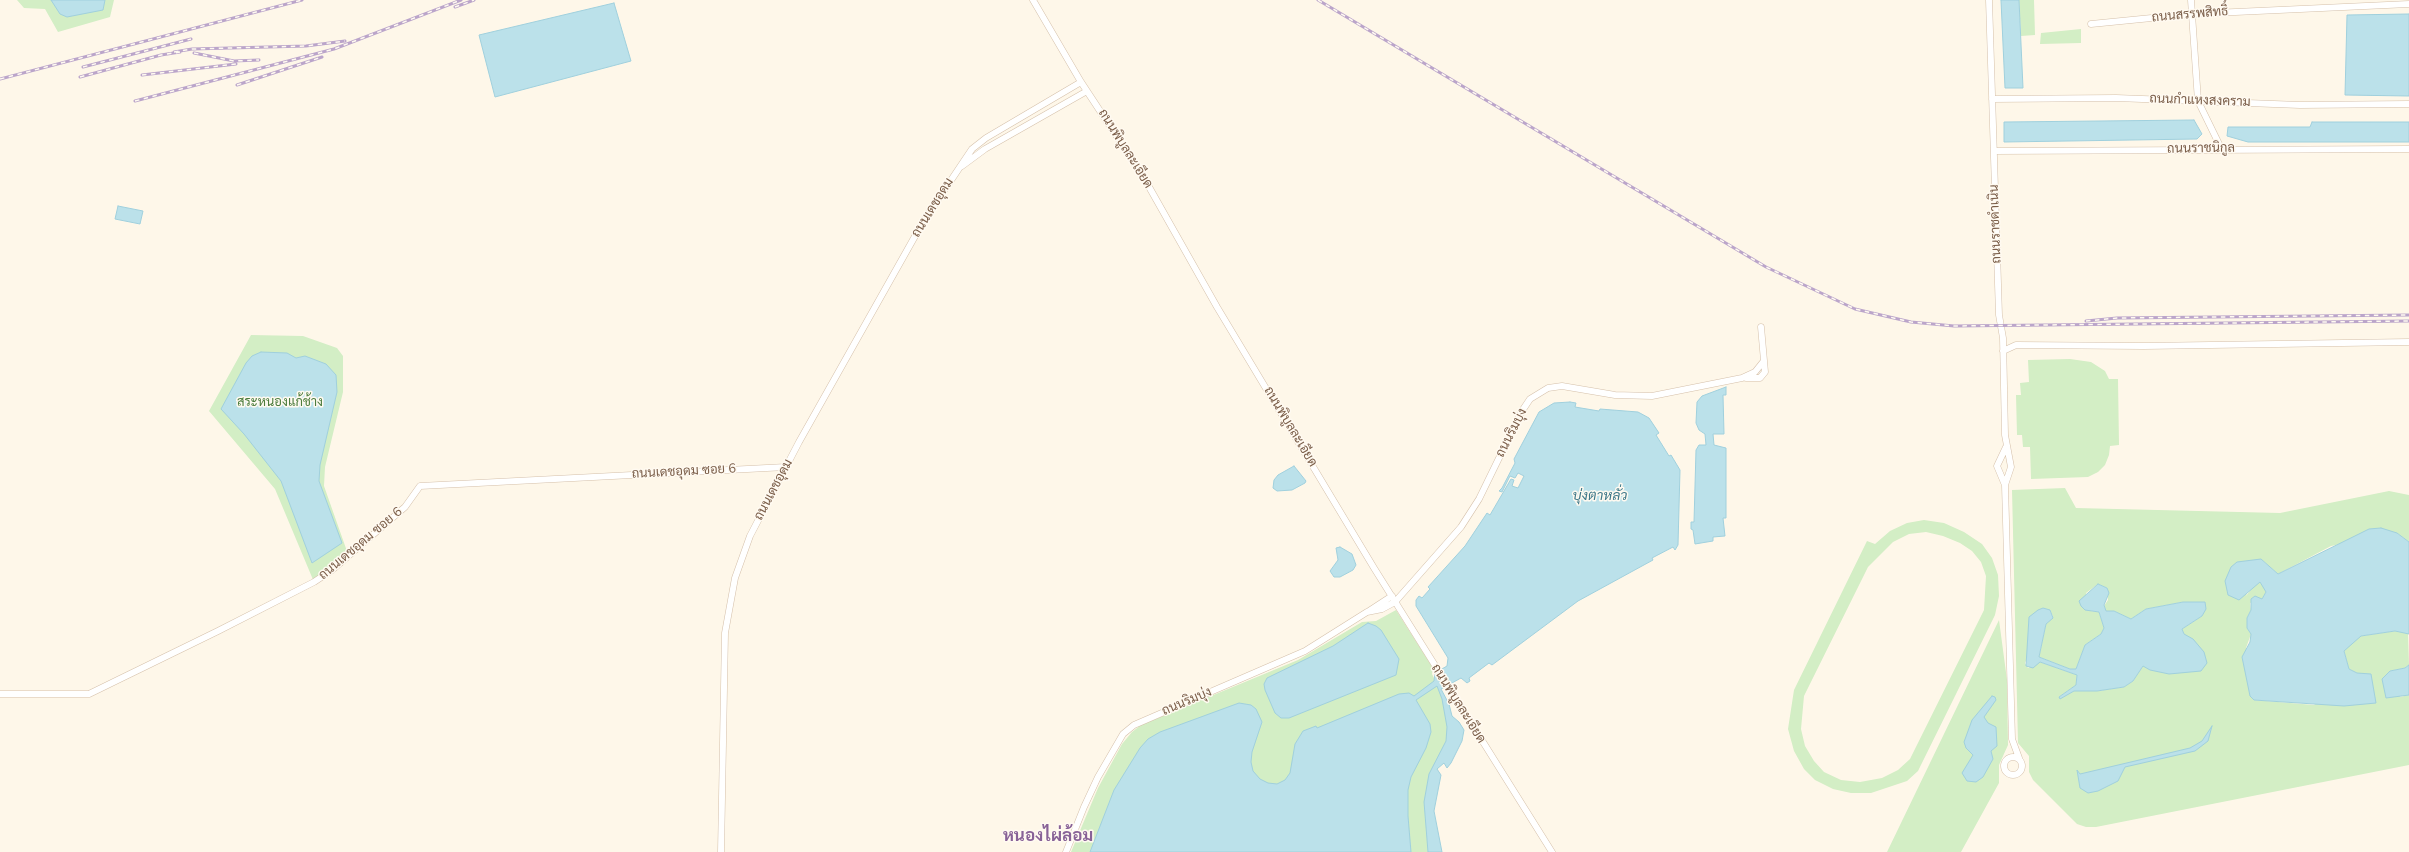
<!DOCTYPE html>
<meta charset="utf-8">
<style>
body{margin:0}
canvas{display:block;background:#fef7e9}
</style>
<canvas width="2409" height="852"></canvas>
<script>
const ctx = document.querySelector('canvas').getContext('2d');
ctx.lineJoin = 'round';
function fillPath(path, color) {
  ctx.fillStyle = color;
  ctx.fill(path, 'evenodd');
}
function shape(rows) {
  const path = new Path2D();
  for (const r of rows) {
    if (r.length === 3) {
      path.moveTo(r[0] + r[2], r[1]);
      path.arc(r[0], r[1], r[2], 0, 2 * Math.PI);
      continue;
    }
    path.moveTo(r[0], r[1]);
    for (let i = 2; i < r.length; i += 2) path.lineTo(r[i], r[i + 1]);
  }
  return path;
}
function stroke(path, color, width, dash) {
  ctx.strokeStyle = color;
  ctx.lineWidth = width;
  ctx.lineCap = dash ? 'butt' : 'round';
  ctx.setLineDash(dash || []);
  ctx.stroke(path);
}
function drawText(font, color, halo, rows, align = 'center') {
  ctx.font = font + ' "Nunito Sans",Sarabun,sans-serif';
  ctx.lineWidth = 3;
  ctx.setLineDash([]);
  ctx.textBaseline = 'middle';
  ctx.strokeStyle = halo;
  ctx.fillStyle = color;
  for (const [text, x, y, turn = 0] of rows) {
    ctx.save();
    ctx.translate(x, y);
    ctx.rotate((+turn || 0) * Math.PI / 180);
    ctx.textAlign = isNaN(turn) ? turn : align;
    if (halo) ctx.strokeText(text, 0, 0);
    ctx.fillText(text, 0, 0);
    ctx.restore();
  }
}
fillPath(shape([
 [17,0,114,0,110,17,58,32,45,9,24,8],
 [2019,0,2034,0,2035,35,2021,36],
 [2081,29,2081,43,2040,44,2041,33],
 [251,335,303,336,337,348,343,356,343,392,325,467,324,486,349,557,314,582,275,489,209,411],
 [2070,359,2091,362,2105,371,2109,379,2118,379,2119,445,2110,446,2109,455,2105,465,2098,472,2088,477,2031,479,2030,447,2023,447,2022,435,2017,435,2016,395,2021,395,2020,383,2029,382,2028,360],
 [2065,488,2076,508,2280,513,2389,491,2409,495,2409,542,2397,533,2331,546,2278,574,2261,559,2246,596,2255,584,2260,582,2265,587,2266,592,2262,599,2250,603,2251,610,2247,618,2247,628,2251,634,2246,648,2254,700,2314,705,2357,673,2349,669,2344,651,2353,640,2361,636,2395,631,2408,633,2409,665,2405,668,2390,671,2400,697,2409,695,2409,765,2096,827,2086,827,2077,824,2033,780,2029,772,2029,756,2018,743,2012,490],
 [2098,584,2107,588,2108,600,2104,606,2106,611,2114,611,2131,619,2146,609,2183,602,2205,602,2202,616,2182,629,2184,634,2143,666,2133,681,2124,687,2097,691,2074,691,2059,697,2076,685,2077,675,2040,662,2028,668,2025,663,2050,610,2053,617,2046,624,2039,657,2070,669,2076,669,2085,645,2101,634,2104,628,2099,612,2091,611,2086,593],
 [1924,520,1944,523,1964,532,1982,544,1992,558,1998,575,1999,596,1995,615,1918,771,1907,781,1871,793,1851,793,1833,789,1815,780,1804,769,1794,751,1788,729,1794,690,1867,541,1875,544,1890,531,1907,523],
 [1926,532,1943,536,1960,543,1972,551,1981,562,1986,576,1984,610,1910,759,1898,770,1882,778,1860,782,1841,780,1824,772,1814,761,1805,746,1801,729,1804,696,1868,567,1893,542,1909,534],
 [1396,610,1433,668,1432,674,1442,694,1449,726,1445,751,1432,772,1430,852,1071,852,1098,788,1122,744,1132,732,1141,725,1298,660,1362,622,1376,621],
 [1999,620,2007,680,2008,745,1999,765,1999,783,1961,852,1887,852]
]), '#d3eec5');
const water = shape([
 [51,0,105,0,103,10,67,17,60,14,51,0],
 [2001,0,2019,0,2023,88,2005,88,2001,0],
 [614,3,631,61,495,97,479,35,614,3],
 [2409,14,2409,96,2345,95,2347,15,2409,14],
 [2194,120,2202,134,2197,139,2004,142,2004,122,2194,120],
 [2312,122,2409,122,2409,142,2248,142,2227,136,2228,127,2310,127,2312,122],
 [118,206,143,211,140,224,115,219,118,206],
 [261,352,287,353,296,358,305,356,326,364,336,375,337,392,320,465,319,481,342,543,312,563,281,481,244,434,221,409,246,363,252,356,261,352],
 [1726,387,1726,395,1723,395,1724,434,1713,434,1714,445,1726,448,1726,518,1723,518,1725,536,1713,537,1713,541,1695,544,1693,530,1691,529,1691,522,1694,522,1696,450,1699,445,1706,445,1705,434,1699,430,1696,423,1697,402,1702,396,1726,387],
 [1570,402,1576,403,1575,407,1599,411,1600,409,1638,412,1649,418,1659,433,1656,435,1669,456,1671,455,1680,470,1678,545,1675,550,1673,547,1652,558,1653,560,1578,601,1492,665,1489,663,1469,678,1470,681,1467,683,1461,678,1441,689,1449,704,1452,716,1459,722,1464,730,1462,741,1451,763,1447,768,1444,763,1437,769,1441,775,1434,811,1442,852,1428,852,1424,802,1429,774,1446,741,1447,727,1442,699,1437,686,1416,700,1430,724,1431,732,1426,748,1411,777,1408,790,1408,816,1411,852,1090,852,1114,790,1140,748,1148,739,1160,732,1239,703,1251,705,1256,709,1262,722,1252,752,1251,762,1253,771,1260,779,1268,783,1277,784,1285,780,1290,773,1295,744,1303,731,1316,726,1317,728,1399,694,1409,693,1414,696,1434,681,1435,673,1447,666,1448,658,1416,606,1416,600,1419,596,1422,598,1430,589,1428,587,1465,546,1487,513,1490,515,1511,479,1514,480,1512,486,1518,488,1524,476,1518,473,1515,478,1510,476,1502,492,1499,491,1502,488,1515,463,1514,459,1539,412,1554,403,1570,402],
 [1294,466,1306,481,1305,483,1292,490,1277,491,1273,488,1274,480,1278,475,1294,466],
 [2381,528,2397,533,2409,542,2409,634,2395,631,2361,636,2344,651,2349,669,2357,673,2371,674,2376,703,2344,706,2254,700,2250,696,2242,657,2250,642,2251,634,2247,628,2247,618,2251,610,2251,599,2255,596,2262,599,2266,592,2260,582,2239,600,2228,595,2225,581,2231,567,2237,562,2261,559,2278,574,2369,529,2381,528],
 [1340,547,1352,554,1356,565,1353,570,1340,577,1334,577,1330,571,1338,560,1336,548,1340,547],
 [2098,584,2107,588,2109,593,2104,605,2106,611,2114,611,2131,619,2146,609,2183,602,2205,602,2206,609,2202,616,2182,629,2184,634,2193,639,2204,652,2207,663,2201,671,2169,674,2150,670,2143,666,2133,681,2124,687,2097,691,2074,691,2060,699,2059,697,2076,685,2077,675,2040,662,2033,668,2026,666,2029,617,2038,610,2043,608,2050,610,2053,618,2046,624,2039,657,2070,669,2076,669,2085,645,2101,634,2104,628,2099,612,2085,610,2081,606,2079,601,2098,584],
 [1368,623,1376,626,1381,630,1399,659,1396,675,1289,718,1281,718,1275,713,1265,690,1264,684,1267,678,1333,646,1368,623],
 [2409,665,2409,695,2386,698,2382,679,2390,671,2405,668,2409,665],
 [1992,696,1995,697,1996,700,1984,717,1988,723,1996,727,1997,746,1991,751,1993,759,1983,777,1976,782,1967,781,1962,773,1973,755,1966,748,1964,742,1972,720,1992,696],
 [2212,726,2208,741,2195,751,2125,767,2118,781,2098,791,2088,793,2080,788,2077,770,2080,774,2190,748,2202,741,2212,726]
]);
fillPath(water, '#bbe1ea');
stroke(water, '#a0d0dd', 1);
const secondary = shape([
 [1033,0,1081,82,1144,178,1217,307,1374,568,1552,852],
 [1989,0,1999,315,2003,338,2005,435,2011,467,2005,485,2012,739,2019,758],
 [2191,0,2198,101,2221,148],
 [2091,24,2192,14,2409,4],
 [1992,99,2116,98,2300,105,2409,104],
 [1994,151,2409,149],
 [962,166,985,149,1087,91],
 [2003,351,2016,345,2144,346,2409,342],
 [1746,378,1760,378,1765,372,1761,327],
 [2005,485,1997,466,2006,447],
 [1369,611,1392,596],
 [0,694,89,694,218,631,314,582,332,570,405,507,420,486,786,467],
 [2013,766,9],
 [721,852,725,633,735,578,750,536,799,442,923,222,972,149,986,138,1081,82],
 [1066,852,1084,807,1098,777,1123,734,1134,725,1305,651,1367,612,1382,609,1395,602,1461,527,1479,499,1522,411,1530,399,1548,388,1562,386,1615,395,1652,396,1742,378,1755,372,1763,362]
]);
stroke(secondary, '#d5c0aa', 7);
stroke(secondary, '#fff', 6);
const rail = shape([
 [1318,0,1766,267,1855,309,1911,322,1954,326,2409,321],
 [455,7,474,0],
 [174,52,192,49,306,46,345,41],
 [194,53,234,61,259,60],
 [83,67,191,39],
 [142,75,236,64],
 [80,77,161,55,180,52],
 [0,79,302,0],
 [237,85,322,57],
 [135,101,334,49,461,0],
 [2086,321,2117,318,2409,315]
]);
stroke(rail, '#bba5ca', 3);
stroke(rail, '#fffaf1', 1.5, [4.5]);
drawText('13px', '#7b5e49', '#fffaf1', [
 ["ถนนสรรพสิทธิ์",2190,15,-5],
 ["ถนนกำแหงสงคราม",2200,101,2],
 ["ถนนพิบูลละเอียด",1125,149,58],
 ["ถนนราชนิกูล",2201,149,-1],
 ["ถนนเดชอุดม",933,208,-58],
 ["ถนนราชดำเนิน",1996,224,-92],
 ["ถนนพิบูลละเอียด",1290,427,59],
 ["ถนนริมบุ่ง",1512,433,-63],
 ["ถนนเดชอุดม ซอย 6",684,472,-3],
 ["ถนนเดชอุดม",774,490,-62],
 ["ถนนเดชอุดม ซอย 6",361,544,-40],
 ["ถนนริมบุ่ง",1187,702,-23],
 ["ถนนพิบูลละเอียด",1458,704,58]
]);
drawText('13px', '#4c7c3d', '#fffaf1', [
 ["สระหนองแก้ช้าง",280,403]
]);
drawText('italic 14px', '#3e7889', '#fffaf1', [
 ["บุ่งตาหลั่ว",1600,497]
]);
drawText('bold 17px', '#886297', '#fffaf1', [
 ["หนองไผ่ล้อม",1048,837]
]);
</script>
